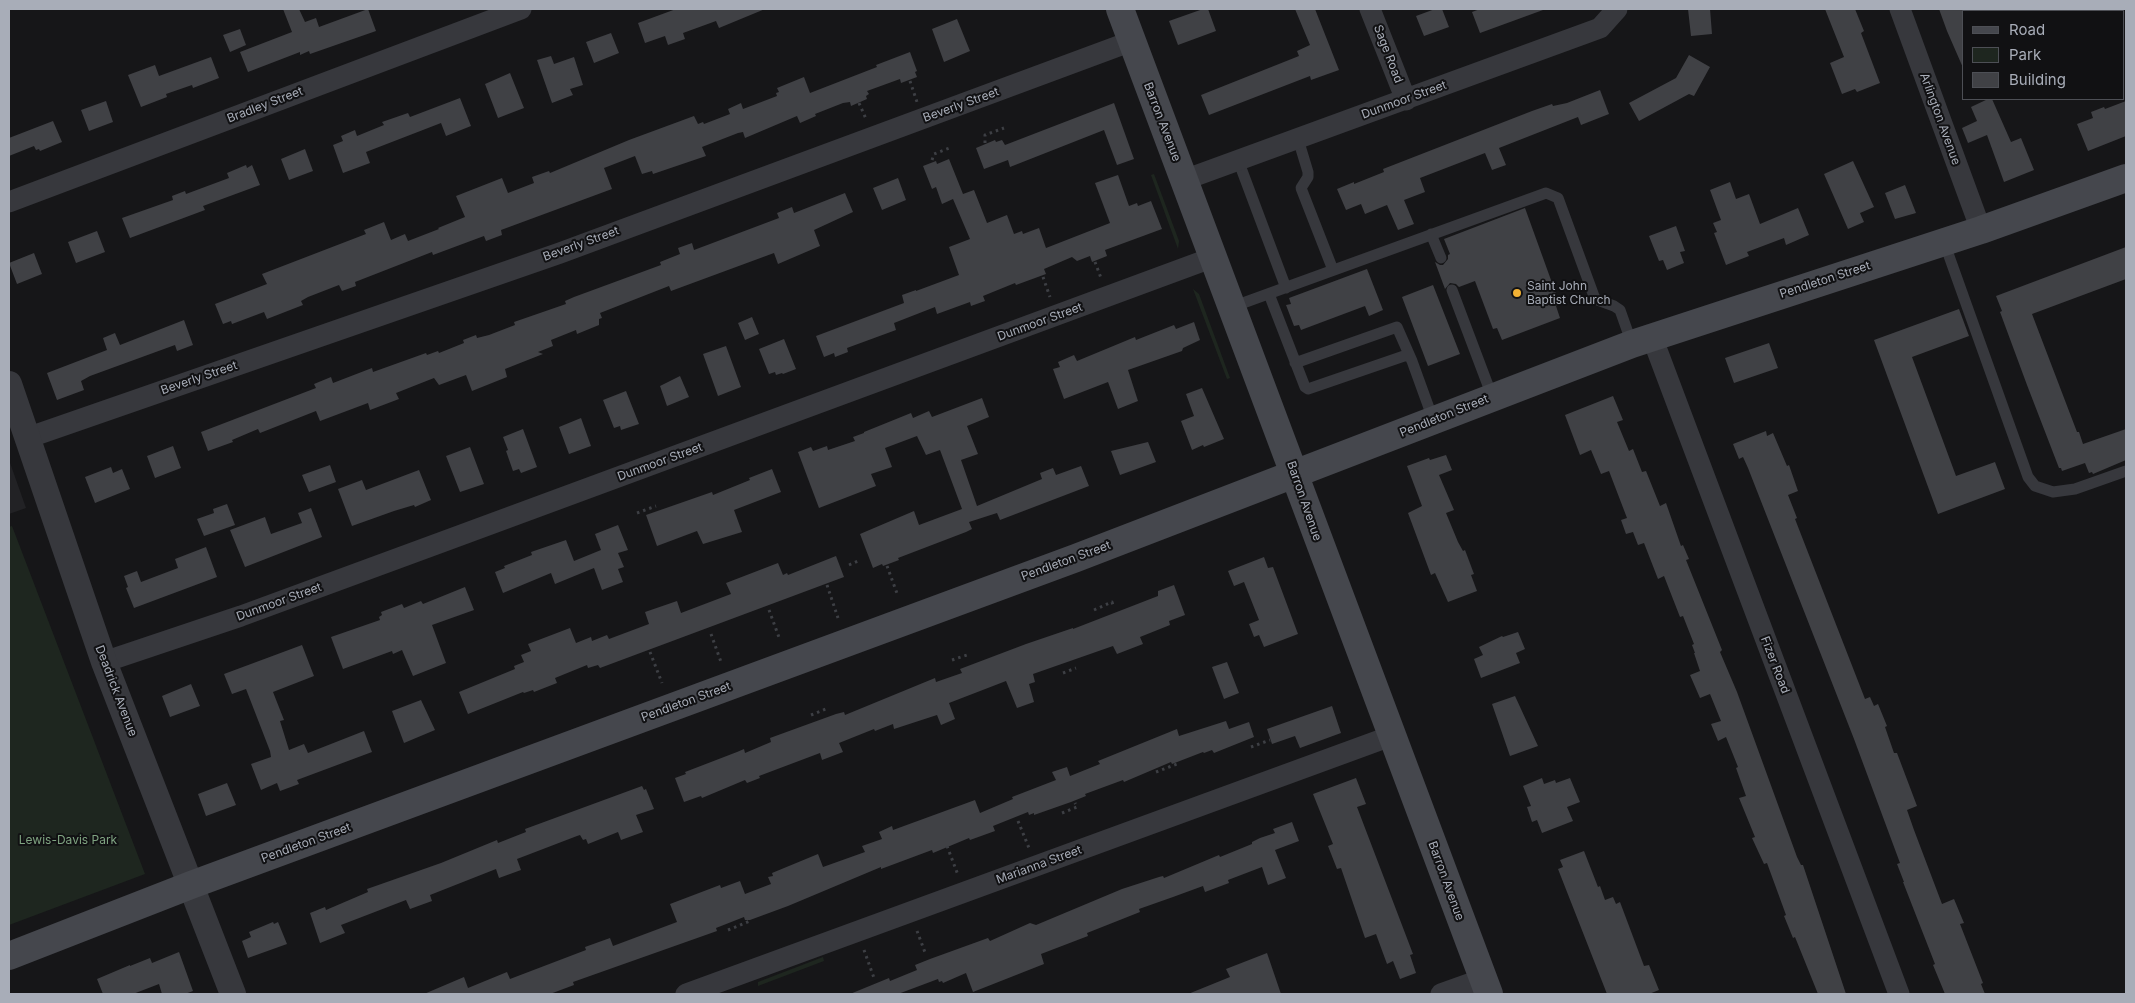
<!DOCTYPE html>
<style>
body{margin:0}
#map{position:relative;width:2135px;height:1003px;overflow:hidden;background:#161618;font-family:Inter,sans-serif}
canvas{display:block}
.frame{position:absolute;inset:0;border:10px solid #a8adb8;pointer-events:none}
.legend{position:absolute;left:1962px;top:10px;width:162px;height:90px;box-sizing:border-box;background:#111113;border:1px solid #4d4f55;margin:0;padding:6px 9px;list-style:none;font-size:15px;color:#a8adb8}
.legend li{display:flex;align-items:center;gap:10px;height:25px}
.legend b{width:25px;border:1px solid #4d4f55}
</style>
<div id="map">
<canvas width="2135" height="1003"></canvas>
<div class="frame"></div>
<ul class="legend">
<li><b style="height:6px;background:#45474d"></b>Road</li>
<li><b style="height:14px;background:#1e261f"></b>Park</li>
<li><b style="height:14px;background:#404145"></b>Building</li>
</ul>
</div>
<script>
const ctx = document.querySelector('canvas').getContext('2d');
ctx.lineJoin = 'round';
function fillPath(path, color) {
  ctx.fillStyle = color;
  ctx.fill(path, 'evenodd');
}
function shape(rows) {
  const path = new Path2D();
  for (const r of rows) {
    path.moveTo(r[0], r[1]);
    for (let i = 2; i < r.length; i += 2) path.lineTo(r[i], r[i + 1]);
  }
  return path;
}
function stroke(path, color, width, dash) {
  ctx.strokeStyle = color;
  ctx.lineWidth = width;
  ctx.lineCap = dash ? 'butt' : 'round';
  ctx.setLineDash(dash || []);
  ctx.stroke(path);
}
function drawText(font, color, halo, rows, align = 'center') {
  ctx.font = font + ' Inter,sans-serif';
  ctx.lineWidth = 4;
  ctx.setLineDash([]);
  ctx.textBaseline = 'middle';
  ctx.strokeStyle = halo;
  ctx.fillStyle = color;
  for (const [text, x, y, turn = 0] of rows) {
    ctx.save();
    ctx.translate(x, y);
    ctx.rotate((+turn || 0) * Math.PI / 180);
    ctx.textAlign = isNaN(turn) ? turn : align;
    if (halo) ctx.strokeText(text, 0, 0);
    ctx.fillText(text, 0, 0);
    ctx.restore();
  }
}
fillPath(shape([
 [9,460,26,508,9,514]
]), '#222225');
fillPath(shape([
 [1154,174,1179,241,1178,249,1151,175],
 [1193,289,1199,294,1230,378,1227,379],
 [12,526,145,874,9,925,9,527],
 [823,957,824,961,758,986,758,982]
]), '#1e261f');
fillPath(shape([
 [283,9,299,9,305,22,316,18,319,27,368,9,376,31,310,54,309,51,300,55,300,52,248,72,240,52,292,32],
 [676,9,765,9,719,28,716,21,683,33,685,39,668,45,665,36,645,43,638,23],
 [1203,9,1208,9,1216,31,1178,45,1169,21],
 [1295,9,1315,9,1339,70,1311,80,1310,76,1209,115,1201,95,1299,56,1297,51,1310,45],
 [1435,9,1442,9,1449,27,1424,36,1416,16],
 [1480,9,1542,9,1543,10,1480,33,1472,12],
 [1688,9,1710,9,1712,34,1691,36],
 [1825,9,1855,9,1864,31,1861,33,1880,83,1857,92,1855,89,1842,94,1830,63,1844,57],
 [1939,9,1964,9,1964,70,1947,31],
 [957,19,970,51,944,62,932,29],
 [240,29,246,45,230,52,223,35],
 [611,33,619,53,594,63,586,42],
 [910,52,917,71,915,72,917,77,901,83,900,79,867,91,869,94,866,96,867,99,851,106,850,102,843,103,815,114,816,116,800,123,797,116,745,138,743,132,738,133,702,147,706,156,653,174,652,171,642,174,635,156,604,168,612,189,501,230,502,235,486,241,484,236,433,255,432,252,355,282,356,286,342,291,339,285,308,297,301,301,303,305,267,319,264,312,232,324,231,321,223,324,215,304,267,284,262,274,366,234,364,230,384,222,391,240,405,234,408,241,439,229,438,228,465,217,456,196,502,178,508,193,534,183,532,177,549,171,550,173,629,140,694,116,698,124,703,122,704,124,730,114,728,109,741,103,743,109,777,96,776,93,779,92,777,88,804,77,810,93,877,67,876,65],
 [1689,55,1710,67,1694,96,1689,94,1639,121,1629,103,1676,78],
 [551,56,554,64,574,57,583,85,570,89,573,95,552,103,537,60],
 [211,57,219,78,193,88,192,85,166,94,167,97,141,107,128,75,155,65,159,76],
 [510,73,524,108,498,118,485,84],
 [1600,90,1609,114,1581,125,1578,117,1499,148,1506,165,1492,170,1485,153,1420,178,1425,192,1404,200,1414,224,1398,230,1387,205,1365,214,1361,204,1346,210,1337,189,1354,182,1354,184,1384,172,1383,169,1532,111,1552,104,1553,106,1567,103],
 [460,98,471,126,446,136,441,123,366,152,370,163,343,173,333,145,343,141,341,136,355,130,357,136,384,125,382,122,408,113,410,117],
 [1988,99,1992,99,2011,142,2021,138,2034,170,2004,182,1987,135,1968,143,1962,128,1977,121,1971,107],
 [106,101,113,122,89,131,81,110],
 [2126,101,2126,136,2088,151,2077,124,2093,118,2091,112,2104,107,2105,109],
 [1114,103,1134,159,1117,165,1104,130,1010,167,1008,160,984,169,976,148,995,140,996,142,1002,140,1005,145],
 [53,121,62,142,40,151,39,149,36,150,34,146,9,156,9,138],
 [305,149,313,171,289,180,281,159],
 [949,159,963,194,974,190,987,223,1007,215,1014,234,1022,231,1023,234,1039,228,1046,248,1110,223,1095,183,1118,175,1129,206,1137,203,1138,206,1151,201,1162,229,1105,250,1107,256,1092,262,1090,256,1077,261,1072,257,1044,269,1046,274,1016,285,1015,283,983,296,985,301,971,306,970,302,937,314,935,307,894,323,896,330,847,348,848,352,835,357,834,353,824,357,816,336,904,303,902,295,916,290,916,291,959,275,949,247,970,239,953,199,942,204,936,187,932,189,923,166,936,161,937,164],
 [1853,161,1874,207,1860,213,1864,222,1848,229,1824,174],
 [246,165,247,168,252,165,260,185,203,206,205,210,130,238,122,218,173,200,172,196,185,191,186,194,229,178,227,173],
 [898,178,906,200,882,210,873,188],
 [1730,182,1736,199,1749,194,1760,224,1798,208,1809,235,1786,245,1784,238,1747,252,1749,256,1726,265,1714,233,1717,232,1713,223,1721,220,1710,190],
 [1905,185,1916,213,1895,219,1885,193],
 [845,193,853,212,814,230,820,246,778,264,774,253,671,291,669,286,600,313,602,318,599,319,599,325,577,334,576,330,551,340,553,346,538,352,543,354,505,369,507,377,472,391,466,375,439,385,434,378,396,393,399,399,370,410,368,403,320,421,316,411,260,433,258,429,232,440,233,442,208,451,201,432,316,388,314,384,331,377,333,383,372,368,373,372,426,353,427,355,438,351,439,353,464,343,463,340,476,335,477,338,489,335,515,325,514,322,566,304,565,301,574,297,661,265,660,262,680,254,678,248,692,243,694,250,779,218,777,213,792,207,794,213],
 [1525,208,1560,305,1556,306,1560,318,1502,340,1497,328,1493,329,1475,281,1459,287,1456,284,1450,283,1445,289,1435,262,1440,265,1443,265,1448,259,1448,255,1450,254,1444,239],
 [1676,226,1685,251,1680,252,1684,263,1667,270,1663,260,1659,261,1649,236],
 [97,231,105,252,76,263,68,242],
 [2126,247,2126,279,2032,314,2077,432,2079,432,2083,444,2126,429,2126,460,2093,474,2092,472,2089,473,2085,463,2062,471,2061,468,2059,468,2027,385,2000,312,2002,311,1996,296],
 [34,253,42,274,17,284,9,263],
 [1367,269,1383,310,1369,316,1365,306,1301,330,1299,325,1294,326,1286,305,1291,304,1289,298],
 [1433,285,1460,354,1428,366,1402,297],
 [1959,309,1969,336,1912,357,1956,476,1995,462,2005,489,1938,514,1874,340],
 [752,317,759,334,745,340,738,323],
 [184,320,193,345,177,351,175,345,90,376,81,381,84,390,57,400,47,373,107,350,103,338,115,333,120,345],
 [1194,322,1200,340,1183,348,1182,351,1128,370,1138,401,1118,409,1108,382,1064,399,1053,369,1060,367,1058,362,1074,355,1077,361,1135,337,1136,340,1174,325,1176,329],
 [784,339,796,369,783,374,782,373,776,375,775,372,769,374,759,349],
 [1769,343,1778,368,1734,383,1725,358],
 [726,346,741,387,718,396,703,354],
 [680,376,689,397,667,406,660,386],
 [1202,388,1224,439,1204,447,1203,445,1192,450,1181,421,1194,416,1186,394],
 [626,391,639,424,621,430,620,426,614,428,603,400],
 [1613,396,1623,420,1617,422,1629,451,1633,449,1642,472,1646,471,1660,506,1666,503,1681,546,1683,545,1689,559,1686,560,1722,650,1720,652,1737,692,1797,857,1801,865,1803,865,1846,994,1818,994,1795,937,1793,938,1784,916,1786,915,1767,863,1764,864,1752,838,1755,837,1739,798,1746,796,1736,768,1738,767,1726,737,1718,741,1711,724,1721,721,1710,694,1700,698,1690,675,1700,671,1694,653,1695,653,1692,645,1694,644,1683,616,1680,617,1664,576,1658,579,1644,543,1638,545,1633,532,1626,534,1621,520,1627,518,1609,471,1601,474,1591,450,1580,455,1565,415],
 [982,398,989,417,967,426,978,454,961,460,977,506,1042,479,1040,473,1053,468,1056,475,1081,466,1089,486,1000,520,997,513,969,522,972,529,966,532,898,558,899,560,883,566,882,564,873,568,860,534,914,511,919,525,962,509,940,450,926,455,917,436,885,448,892,467,871,474,876,486,819,508,798,452,811,447,813,451,827,446,828,450,855,441,853,437,864,433,864,432,911,413,913,418,929,411,932,417],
 [581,418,591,446,569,454,559,427],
 [523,429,537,467,521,473,519,469,513,471,506,451,508,450,503,437],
 [1766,431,1767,436,1773,433,1787,466,1789,465,1798,491,1788,495,1797,518,1795,519,1865,699,1870,697,1874,706,1878,704,1887,726,1885,727,1894,753,1897,753,1917,806,1907,810,1914,830,1942,904,1954,899,1964,923,1960,924,1983,983,1981,984,1985,994,1945,994,1933,965,1935,964,1903,882,1904,882,1897,864,1900,863,1854,739,1748,468,1743,457,1739,459,1733,444],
 [1148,442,1156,462,1120,475,1111,451],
 [173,446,181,468,155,478,147,456],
 [470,447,484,484,460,492,446,456],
 [1446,455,1452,470,1439,475,1454,510,1446,513,1458,542,1463,551,1465,550,1474,574,1471,575,1477,591,1448,602,1435,573,1431,575,1408,513,1422,506,1407,466,1429,458,1430,460],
 [330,465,336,482,309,492,302,475],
 [111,467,113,473,122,469,130,489,95,503,85,477],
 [772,469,781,492,734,510,742,532,703,544,697,531,657,546,646,515,712,492,713,495,750,480,749,478],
 [419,470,431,500,415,507,414,505,394,511,352,526,338,489,362,480,366,490],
 [227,504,235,525,204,536,197,519,214,513,213,509],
 [311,508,322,537,245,567,230,530,265,517,271,534,302,523,298,513],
 [618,525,628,550,618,553,624,567,618,569,623,582,602,590,594,568,555,584,551,573,503,593,495,572,505,568,504,566,532,555,531,552,566,540,574,561,601,550,595,534],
 [206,547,217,577,134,608,126,588,128,587,124,576,137,571,141,582,178,568,175,559],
 [836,556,844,577,600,668,598,665,588,668,587,665,555,678,557,683,534,692,533,690,524,693,523,692,468,714,459,692,515,669,514,666,524,662,521,655,531,651,528,644,570,628,576,643,591,637,592,641,607,635,609,639,649,624,645,612,677,601,681,613,731,594,726,583,778,563,783,575,787,573,788,575],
 [1264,557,1268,568,1273,567,1298,634,1264,647,1259,635,1254,637,1249,624,1259,620,1244,582,1234,586,1228,571],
 [1174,585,1185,615,1169,621,1170,625,1140,637,1143,644,1117,654,1113,646,1033,674,1035,682,1029,684,1034,702,1017,708,1006,681,949,703,955,719,941,725,937,715,894,729,893,724,875,731,874,729,839,743,843,752,822,760,820,753,759,776,760,778,747,783,745,780,702,798,701,796,684,802,675,778,686,774,685,772,737,752,744,749,745,753,771,742,770,738,836,714,844,712,845,715,935,678,936,682,962,673,960,669,1026,644,1073,628,1073,629,1158,596,1158,591],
 [465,587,474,610,432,625,446,663,413,676,402,650,393,654,392,651,343,669,331,637,380,620,379,617,382,615,381,612,402,604,404,608,421,601,423,604],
 [1518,632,1525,649,1516,653,1520,663,1481,678,1474,659,1483,655,1479,647,1502,636,1503,637],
 [302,645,314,676,273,692,284,720,280,721,289,750,304,744,308,753,364,731,372,752,297,780,299,784,280,791,277,783,261,790,251,764,271,757,270,751,246,689,232,694,224,674],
 [1227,662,1239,693,1224,699,1212,667],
 [191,684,200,706,170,717,162,696],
 [1515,696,1538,746,1510,756,1492,704],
 [421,700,435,730,404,743,392,711],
 [1332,706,1341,733,1300,748,1295,736,1272,744,1267,729],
 [1226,721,1229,729,1249,722,1254,737,1214,753,1212,750,1204,753,1203,752,1172,764,1171,762,1124,782,1123,780,1085,794,1086,796,1071,802,1034,815,1034,813,1029,815,1028,812,993,826,995,831,970,840,969,838,933,853,932,850,881,869,881,867,788,906,750,920,745,920,744,917,716,928,717,931,573,982,574,985,550,994,424,994,464,977,468,988,507,972,510,979,586,950,585,947,610,938,613,946,677,922,670,904,720,885,721,888,740,881,745,894,771,884,768,877,773,876,772,873,818,854,823,867,865,852,862,846,882,839,879,832,892,826,893,830,975,800,980,813,1013,799,1012,797,1056,780,1052,772,1067,767,1070,776,1100,764,1098,761,1177,729,1179,736],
 [1356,778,1366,804,1357,807,1413,954,1410,955,1416,973,1400,979,1393,961,1387,964,1376,934,1365,938,1341,868,1337,869,1328,846,1333,844,1313,794],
 [1542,778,1544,784,1555,780,1556,783,1570,778,1580,802,1567,807,1573,821,1542,833,1537,820,1532,822,1527,807,1531,806,1523,786],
 [227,783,236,805,206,816,198,794],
 [642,786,644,790,646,789,654,809,636,815,643,832,621,840,618,832,588,844,586,839,583,840,580,835,577,836,517,859,521,870,499,878,496,869,430,895,432,901,410,909,406,900,341,925,345,933,320,943,310,913,325,907,326,910,368,892,367,889,441,863,497,840,498,843,526,832,525,829],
 [1292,822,1299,841,1275,850,1286,878,1268,885,1262,867,1228,880,1229,883,1205,892,1203,886,1173,897,1139,909,1140,912,1087,933,1088,936,1041,954,1044,964,973,992,966,973,943,983,942,981,939,982,938,979,898,994,850,994,889,978,890,981,917,970,915,965,930,959,988,938,990,941,1030,923,1036,925,1122,889,1159,877,1163,876,1164,878,1219,855,1220,857,1252,844,1252,842,1260,838,1275,833,1273,829],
 [1584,851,1598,887,1600,886,1605,900,1613,897,1616,904,1620,902,1644,966,1649,965,1659,990,1649,994,1607,994,1558,869,1563,867,1560,860],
 [273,922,274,924,278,922,287,944,248,958,242,941,251,937,249,932],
 [179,952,193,991,185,994,162,994,159,984,133,994,103,994,97,979,130,965,130,966,150,958,152,963],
 [1267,953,1281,994,1188,994,1230,977,1226,969]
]), '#404145');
stroke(shape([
 [910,81,917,102],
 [859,103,866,119],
 [985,143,985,135,1004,128],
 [932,160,934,154,952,147],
 [1095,262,1101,278],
 [1043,277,1050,297],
 [637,513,656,506],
 [849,565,858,561],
 [887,566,898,596],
 [827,585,838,618],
 [769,610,780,640],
 [1094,610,1112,602,1113,605],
 [711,634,721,662],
 [650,652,662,683],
 [952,660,967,655],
 [1063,673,1076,668],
 [811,715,828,708],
 [1251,747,1270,740],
 [1156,772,1177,764],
 [1062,813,1077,807,1075,803],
 [1018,821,1029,848],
 [947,846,958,875],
 [728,930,750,921],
 [917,931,926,955],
 [864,950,874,978]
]), '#3d3f44', 3, [2.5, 4]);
stroke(shape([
 [1298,139,1308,172,1308,177,1301,188,1333,270],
 [1238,160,1286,288],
 [1431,234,1441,258],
 [1944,242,2028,477,2035,486,2053,492,2075,489,2126,471],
 [1452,290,1492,396],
 [1269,294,1305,387,1308,389,1404,356,1409,356],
 [1232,307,1546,193,1558,198,1595,299,1614,306,1620,310,1632,344],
 [1295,363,1397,327,1412,361,1433,419]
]), '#37383d', 11);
stroke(shape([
 [1370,9,1406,100],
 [1900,9,1981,230],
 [1184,180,1600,28,1617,9],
 [9,202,521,9],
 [1652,337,1899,994],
 [27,438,560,253,1132,41],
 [104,662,241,616,453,538,1214,257],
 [686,994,1391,736],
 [1441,994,1483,979]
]), '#37383d', 21);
stroke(shape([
 [9,384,104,662,233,994]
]), '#37383d', 26);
stroke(shape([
 [1120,9,1489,994],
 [9,956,191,885,1076,558,1632,344,1981,230,2126,178]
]), '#45474d', 28);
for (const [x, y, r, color] of [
 [1517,293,5,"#f2b134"]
]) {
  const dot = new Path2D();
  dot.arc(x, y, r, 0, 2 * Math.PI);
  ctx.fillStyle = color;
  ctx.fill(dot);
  stroke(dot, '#111113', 2);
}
drawText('12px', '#a8adb8', '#111113', [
 ["Sage Road",1388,54,69],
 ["Dunmoor Street",1404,100,-20],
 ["Bradley Street",265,105,-21],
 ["Beverly Street",961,105,-20],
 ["Arlington Avenue",1940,119,70],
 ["Barron Avenue",1162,122,69],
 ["Beverly Street",581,244,-20],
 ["Pendleton Street",1825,280,-18],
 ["Dunmoor Street",1040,322,-20],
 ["Beverly Street",199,378,-19],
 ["Pendleton Street",1444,416,-22],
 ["Dunmoor Street",660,462,-20],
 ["Barron Avenue",1304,501,71],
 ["Pendleton Street",1066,561,-20],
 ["Dunmoor Street",279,602,-20],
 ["Fizer Road",1775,665,69],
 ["Deadrick Avenue",116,691,69],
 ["Pendleton Street",686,702,-20],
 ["Pendleton Street",306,843,-20],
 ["Marianna Street",1039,865,-20],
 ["Barron Avenue",1446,881,70]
]);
drawText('12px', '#a8adb8', '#111113', [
 ["Saint John",1527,286],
 ["Baptist Church",1527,300]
], 'left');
drawText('12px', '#7fa381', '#111113', [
 ["Lewis-Davis Park",68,840]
]);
</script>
